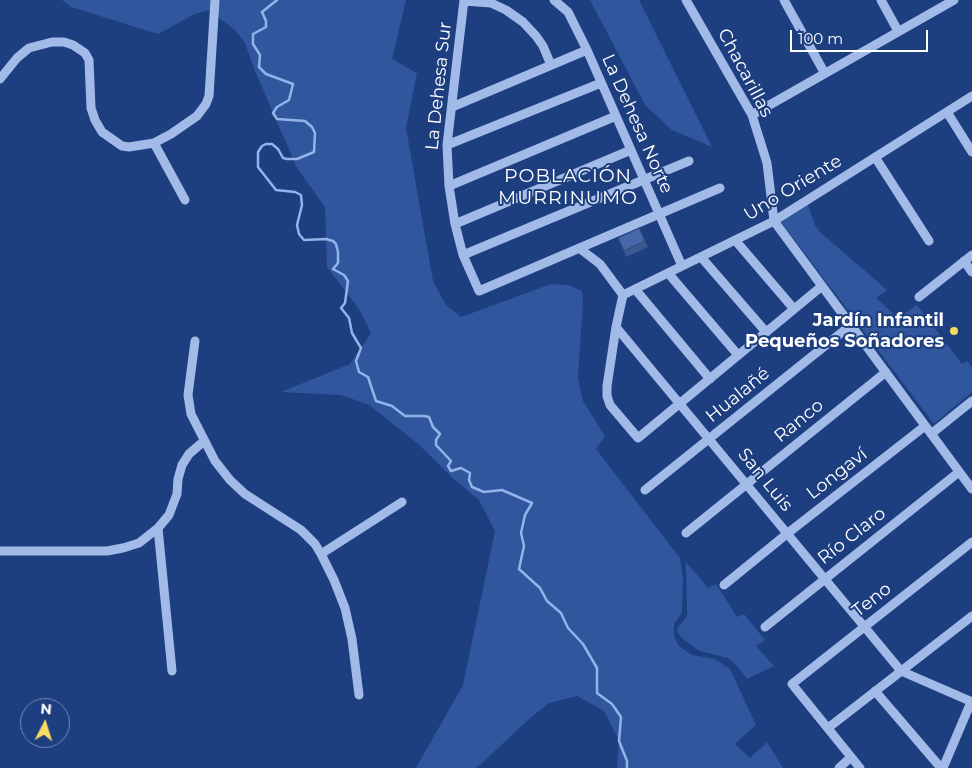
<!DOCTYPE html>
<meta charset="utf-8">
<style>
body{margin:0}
#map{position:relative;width:972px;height:768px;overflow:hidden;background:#1d3e7f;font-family:Montserrat,sans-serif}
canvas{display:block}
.north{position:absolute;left:20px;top:698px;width:50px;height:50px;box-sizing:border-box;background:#1d3e7f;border:1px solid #778bb2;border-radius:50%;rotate:5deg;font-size:14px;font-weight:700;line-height:20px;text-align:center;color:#fff}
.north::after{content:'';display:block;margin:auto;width:18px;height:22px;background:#f8dc5f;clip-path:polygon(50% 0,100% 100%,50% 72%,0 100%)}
.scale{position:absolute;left:790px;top:30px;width:138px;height:22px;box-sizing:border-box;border:2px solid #fff;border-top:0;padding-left:6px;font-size:15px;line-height:18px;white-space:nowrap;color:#fff;-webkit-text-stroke:4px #1d3e7f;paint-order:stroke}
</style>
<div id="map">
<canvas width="972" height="768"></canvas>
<div class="north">N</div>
<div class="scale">100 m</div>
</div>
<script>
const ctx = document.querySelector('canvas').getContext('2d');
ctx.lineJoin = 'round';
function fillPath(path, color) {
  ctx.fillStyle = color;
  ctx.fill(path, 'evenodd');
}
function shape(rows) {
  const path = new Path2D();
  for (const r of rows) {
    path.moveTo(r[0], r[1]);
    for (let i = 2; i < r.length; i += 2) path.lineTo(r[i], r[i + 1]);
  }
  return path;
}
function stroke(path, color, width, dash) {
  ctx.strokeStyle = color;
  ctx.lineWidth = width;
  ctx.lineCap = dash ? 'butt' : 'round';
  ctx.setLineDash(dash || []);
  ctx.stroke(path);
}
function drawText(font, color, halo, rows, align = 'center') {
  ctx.font = font + ' Montserrat,sans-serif';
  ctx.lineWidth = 4;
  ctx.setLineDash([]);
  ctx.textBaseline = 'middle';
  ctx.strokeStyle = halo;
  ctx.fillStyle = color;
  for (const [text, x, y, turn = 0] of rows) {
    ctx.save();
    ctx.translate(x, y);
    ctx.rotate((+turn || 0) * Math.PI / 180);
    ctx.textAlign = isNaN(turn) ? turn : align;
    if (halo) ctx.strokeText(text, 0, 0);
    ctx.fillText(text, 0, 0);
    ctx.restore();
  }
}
fillPath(shape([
 [62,0,406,0,392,59,417,73,406,128,433,281,446,305,461,317,551,284,568,285,582,291,583,302,578,378,583,401,605,436,596,449,680,558,683,579,682,613,674,624,674,636,679,646,692,655,715,659,730,669,756,725,735,744,750,758,767,742,783,768,617,768,619,741,604,711,577,696,549,703,529,719,481,764,475,768,416,768,463,685,495,531,479,500,456,481,417,443,369,405,341,395,281,392,350,364,371,333,359,309,327,267,325,207,297,168,255,71,245,43,235,30,209,10,195,14,158,34,71,7],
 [590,0,639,0,712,147,672,130,645,105],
 [808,205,815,225,820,232,887,290,876,298,898,318,917,305,962,364,967,361,972,367,972,392,934,424,781,222],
 [686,562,708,588,716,584,737,617,744,614,765,640,756,646,774,666,747,679,738,667,728,658,700,651,685,641,677,632,678,627,687,616]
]), '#30569e');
stroke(shape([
 [277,0,262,12,266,21,266,27,253,34,253,44,260,55,259,67,266,74,293,84,289,100,277,107,273,113,277,119,305,121,312,127,315,133,314,152,297,159,287,159,283,158,278,149,272,144,266,144,262,146,258,152,258,167,276,190,295,192,301,195,302,205,297,225,299,234,304,240,326,239,333,241,336,244,338,252,338,263,333,269,344,275,348,281,345,303,341,308,349,318,352,333,361,348,356,361,359,372,368,377,376,401,392,406,405,416,424,416,429,417,433,427,440,434,436,440,436,445,451,461,448,466,451,471,461,468,470,473,469,480,472,487,484,492,502,490,532,503,525,515,521,533,524,546,519,569,540,588,547,601,561,613,568,628,583,644,597,668,597,693,612,704,621,717,619,741,627,761,627,768]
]), '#94b3ea', 2.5);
stroke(shape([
 [464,0,447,145,449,186,455,224,463,255,479,291,720,188],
 [554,0,568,12,587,50,682,266],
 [686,0,752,115,767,163,774,221,972,489],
 [784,0,824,72],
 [881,0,898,31],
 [464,1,491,3,506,10,523,22,536,36,543,46,551,65],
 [0,79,17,58,29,48,52,42,64,42,73,45,85,53,89,60,91,108,95,120,102,132,122,146,129,147,154,143,171,134,197,116,206,104,209,96,215,0],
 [452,107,587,50],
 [947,112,972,152],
 [752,115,954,0],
 [154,143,185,200],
 [447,145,601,83],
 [875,157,929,241],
 [449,186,616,116],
 [455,224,631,150],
 [735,240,794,309],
 [579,248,600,264,623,295,616,327,901,671,972,702],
 [463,255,689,161],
 [701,257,766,332],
 [964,261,972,272],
 [668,273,738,355],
 [635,289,710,379],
 [623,295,774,221,972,96],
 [919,297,972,255],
 [616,327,607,386,607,396,610,405,638,438,822,286],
 [195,341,188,395,191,414,215,461,230,480,245,494,301,530,315,544,321,554,334,580,345,608,352,639,359,695],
 [931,434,972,401],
 [645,490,851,325],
 [158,528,172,671],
 [686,533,886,372],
 [0,551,107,551,123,548,139,543,158,528,169,515,177,494,178,479,182,465,189,454,204,441],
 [321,554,402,502],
 [724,585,788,533,925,426],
 [765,627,959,472],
 [875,691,941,768],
 [828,728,972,616],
 [839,768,851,757],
 [860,768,792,684,972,542],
 [943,768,971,702]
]), '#a1bae8', 9);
fillPath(shape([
 [618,238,645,241,648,247,626,257]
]), '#3c5991');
const building = shape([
 [639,228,645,241,624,251,618,238,639,228]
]);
fillPath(building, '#4668a9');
stroke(building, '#314976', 1);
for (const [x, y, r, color] of [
 [954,331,5,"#f8dc5f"]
]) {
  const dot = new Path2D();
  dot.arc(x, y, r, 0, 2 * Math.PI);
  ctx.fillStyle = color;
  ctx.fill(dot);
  stroke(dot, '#1d3e7f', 2);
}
drawText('18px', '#fff', '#1d3e7f', [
 ["Chacarillas",745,73,62],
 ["La Dehesa Sur",439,86,-84],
 ["La Dehesa Norte",637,124,66],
 ["Uno Oriente",793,188,-31],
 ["Hualañé",738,395,-39],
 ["Ranco",799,421,-39],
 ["Longaví",837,474,-38],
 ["San Luis",765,480,51],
 ["Río Claro",852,536,-38],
 ["Teno",872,600,-38]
]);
drawText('bold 18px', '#fff', '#1d3e7f', [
 ["Jardín Infantil",944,321],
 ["Pequeños Soñadores",944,342]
], 'right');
ctx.letterSpacing = '1px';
drawText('19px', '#fff', '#1d3e7f', [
 ["POBLACIÓN",568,176],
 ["MURRINUMO",568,198]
]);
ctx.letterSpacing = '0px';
</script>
